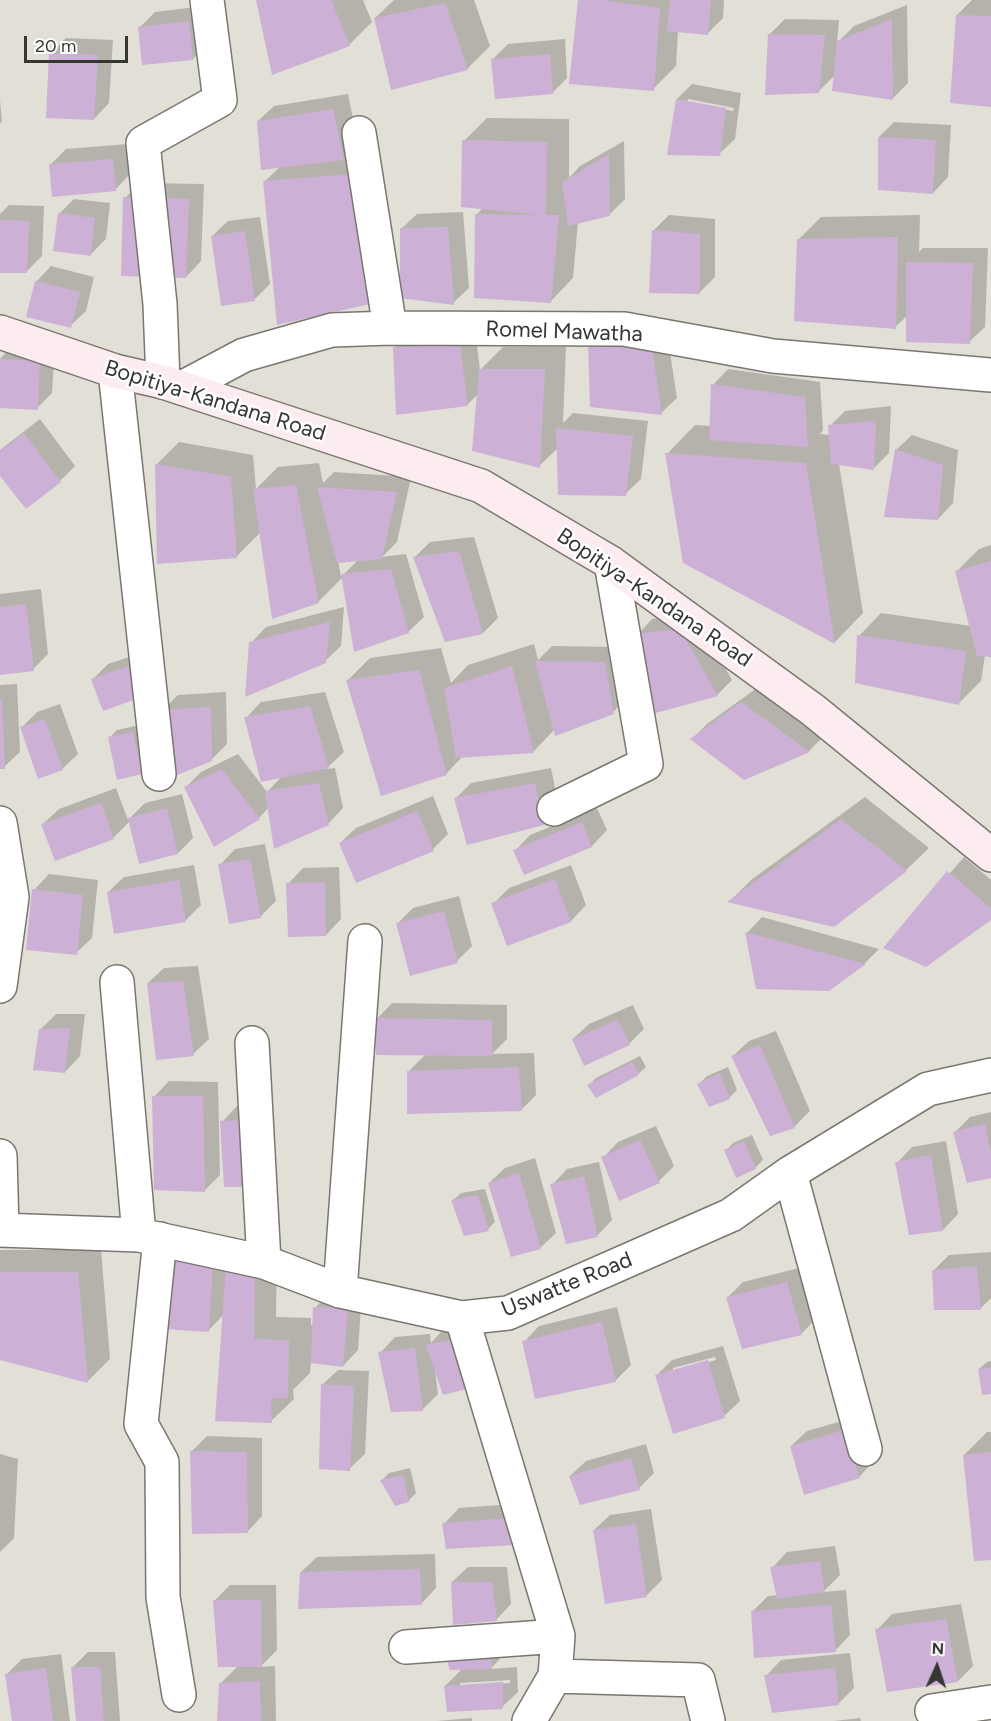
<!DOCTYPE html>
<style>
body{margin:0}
#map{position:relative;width:991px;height:1721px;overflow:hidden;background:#e1dfd6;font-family:Figtree,sans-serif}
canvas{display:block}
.north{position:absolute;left:907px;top:1637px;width:60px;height:60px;-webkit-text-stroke:4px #fff;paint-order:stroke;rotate:3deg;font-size:16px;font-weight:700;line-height:24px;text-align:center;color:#353531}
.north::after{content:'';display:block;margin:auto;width:21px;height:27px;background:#353531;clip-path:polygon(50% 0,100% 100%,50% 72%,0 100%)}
.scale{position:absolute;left:24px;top:36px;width:104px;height:27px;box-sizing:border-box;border:3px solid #353531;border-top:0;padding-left:8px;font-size:18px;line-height:21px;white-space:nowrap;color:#353531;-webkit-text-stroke:4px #fff;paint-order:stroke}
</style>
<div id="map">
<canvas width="991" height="1721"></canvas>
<div class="north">N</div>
<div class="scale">20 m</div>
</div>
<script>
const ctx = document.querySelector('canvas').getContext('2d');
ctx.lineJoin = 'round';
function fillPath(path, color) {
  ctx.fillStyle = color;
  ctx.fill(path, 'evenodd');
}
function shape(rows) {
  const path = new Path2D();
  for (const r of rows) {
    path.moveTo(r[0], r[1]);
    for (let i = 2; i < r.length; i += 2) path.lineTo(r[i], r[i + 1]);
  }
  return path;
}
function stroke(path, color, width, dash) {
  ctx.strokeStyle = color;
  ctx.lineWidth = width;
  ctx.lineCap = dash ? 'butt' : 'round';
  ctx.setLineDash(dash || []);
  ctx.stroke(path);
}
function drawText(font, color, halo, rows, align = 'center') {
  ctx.font = font + ' Figtree,sans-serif';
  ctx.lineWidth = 5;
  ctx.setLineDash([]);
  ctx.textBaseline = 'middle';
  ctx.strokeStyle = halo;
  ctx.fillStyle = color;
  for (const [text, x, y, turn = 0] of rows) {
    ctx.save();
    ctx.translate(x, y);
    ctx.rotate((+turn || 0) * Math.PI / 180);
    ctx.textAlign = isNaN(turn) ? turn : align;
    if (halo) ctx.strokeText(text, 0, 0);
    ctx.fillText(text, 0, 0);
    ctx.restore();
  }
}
fillPath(shape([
 [257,0,363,0,372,22,349,45],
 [394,0,474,0,490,46,467,69,375,18],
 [580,0,724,0,723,18,707,34,678,31,676,66,653,89],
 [972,0,991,0,991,105,957,15],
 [907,5,908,83,893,98,835,75,818,92,769,35,785,19,839,20,837,43,854,26],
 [204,6,208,43,193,59,140,27,155,12],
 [66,38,113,40,109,103,94,119,51,53],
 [565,39,567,78,552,93,493,59,508,44],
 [692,84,741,93,735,139,719,154,677,99],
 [688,99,734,108,733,111,688,102],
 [348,94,358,143,392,280,265,181,280,167,258,121,274,106],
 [0,100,2,121,0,124],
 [487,118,569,119,569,178,580,166,624,141,625,199,609,215,578,222,573,278,551,301,476,215,483,208,464,141],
 [894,122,951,125,948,177,933,193,879,137],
 [128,144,130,174,115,190,51,164,66,149],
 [140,183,204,184,201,261,186,277,125,198],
 [74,199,110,203,106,239,90,255,59,214],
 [9,205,44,206,42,256,26,272,0,271,0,214],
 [463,212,469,288,453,303,401,229,417,214],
 [669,215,715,219,715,277,699,293,654,230],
 [920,215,919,252,923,248,988,248,985,327,969,342,908,315,895,327,798,240,821,217],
 [260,217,270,284,255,299,212,236,228,221],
 [51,266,94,277,86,311,70,326,36,282],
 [475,330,480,370,503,347,566,347,563,423,573,413,648,421,641,479,625,494,558,448,539,466,479,393,467,405,394,348,410,332],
 [667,333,677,398,661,413,590,344],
 [14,344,55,346,52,393,37,408,0,406,0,359],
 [728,369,820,382,823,430,820,434,830,435,830,426,845,411,891,406,889,453,874,468,839,464,863,613,835,642,684,562,667,454,695,425,711,426,713,385],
 [40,419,75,466,60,481,0,473,0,450],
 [912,435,958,450,953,503,938,519,896,450],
 [179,442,253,455,256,489,278,467,319,463,323,483,334,472,411,477,397,542,382,557,406,554,424,617,408,632,343,577,318,602,261,532,237,556,156,465],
 [358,560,341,577,338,561],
 [474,537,498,618,483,633,415,557,430,542],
 [991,545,991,655,985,655,981,681,959,703,859,636,881,613,971,626,957,571,979,549],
 [41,589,48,654,33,669,0,673,0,594],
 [344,607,341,646,325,661,251,643,266,627],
 [695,614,732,680,717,695,637,635,652,619],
 [534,644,538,660,552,646,620,647,628,697,613,712,555,729,533,752,463,756,446,774,348,680,370,658,441,648,451,683,468,665],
 [147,651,104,709,93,679,108,664],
 [17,684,20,752,4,767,0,768,0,685],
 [757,688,824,736,809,751,744,778,692,739,707,724],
 [226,692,227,744,211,760,163,710,178,695],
 [325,692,344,752,326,769,335,768,343,808,328,824,269,807,259,818,214,844,186,787,201,772,238,754,267,792,282,776,246,718,261,702],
 [60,704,78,754,62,769,22,727,37,712],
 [140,725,149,766,141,773,110,737,117,730],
 [551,768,559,808,543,824,456,798,471,783],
 [116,788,128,820,145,803,182,794,193,838,178,853,130,821,113,838,43,824,59,809],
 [433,796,448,834,433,849,340,843,356,828],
 [865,797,929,848,906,870,833,925,730,901,751,880],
 [597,808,607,830,592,846,524,873,515,851,530,835],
 [265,844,276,901,260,917,220,865,235,849],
 [964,857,991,880,991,919,885,948],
 [194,865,201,905,185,921,108,892,124,877],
 [571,865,586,905,571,921,508,944,493,904,509,888],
 [339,867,341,919,326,935,288,884,303,868],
 [49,874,98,880,92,938,76,953,34,890],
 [459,896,472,946,457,961,397,924,413,908],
 [762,917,879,949,865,963,829,990,747,933],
 [198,966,209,1039,193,1054,148,983,164,968],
 [392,1003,507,1005,507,1039,492,1054,534,1053,536,1095,521,1110,408,1072,426,1054,377,1019],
 [633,1005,644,1029,629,1044,573,1039,589,1024],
 [56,1014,85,1014,80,1056,65,1072,40,1030],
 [776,1031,810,1111,795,1126,771,1134,733,1056,749,1041],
 [640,1056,646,1067,638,1074,589,1085,596,1078],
 [728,1067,737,1090,729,1098,699,1084,707,1076],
 [169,1081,218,1082,220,1175,204,1191,154,1097],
 [260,1105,262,1170,222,1122,237,1106],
 [991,1112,991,1177,955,1132,970,1117],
 [656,1126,674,1166,659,1181,603,1158,618,1142],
 [752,1135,763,1160,755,1168,726,1150,733,1143],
 [946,1141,958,1214,943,1230,897,1163,912,1147],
 [535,1158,556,1233,540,1248,489,1183,505,1168],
 [599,1162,612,1220,597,1236,552,1185,567,1169],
 [485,1189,495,1222,488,1229,453,1200,461,1193],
 [228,1247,277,1247,276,1317,311,1318,311,1325,314,1325,315,1308,330,1292,362,1293,358,1350,343,1366,311,1362,310,1373,293,1390,294,1399,271,1421,224,1314,209,1330,165,1327],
 [0,1250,101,1250,110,1359,88,1381,0,1358],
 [991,1252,991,1298,980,1309,934,1270,949,1255],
 [803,1267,817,1318,801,1334,728,1297,743,1282],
 [617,1307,631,1365,615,1381,524,1342,539,1326],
 [470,1325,435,1370,438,1394,423,1409,380,1353,395,1337,430,1334,431,1343,443,1330],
 [723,1346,740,1401,724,1416,656,1376,672,1360],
 [715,1357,716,1360,673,1372,673,1368],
 [991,1361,991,1393,979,1369,987,1362],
 [338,1370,369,1371,365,1454,349,1469,322,1385],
 [860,1416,874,1461,859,1477,791,1446,807,1431],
 [987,1432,991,1432,991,1558,964,1455],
 [207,1436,262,1438,262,1516,247,1532,191,1452],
 [646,1444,654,1473,639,1488,570,1476,586,1461],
 [0,1454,18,1459,14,1538,0,1552],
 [410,1468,416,1493,408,1501,382,1480,389,1473],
 [526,1503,529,1528,444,1524,459,1508],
 [651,1509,662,1580,646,1596,594,1530,610,1515],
 [835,1546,840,1575,823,1592,846,1590,850,1635,835,1651,752,1612,768,1596,778,1595,772,1568,787,1552],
 [435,1554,436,1588,421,1604,301,1572,317,1557],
 [468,1567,507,1567,511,1604,496,1620,452,1582],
 [230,1585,276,1585,277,1650,260,1667,275,1666,276,1721,219,1721,221,1683,238,1666,214,1601],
 [961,1604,973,1666,958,1681,877,1630,892,1614],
 [498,1645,499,1660,490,1669,517,1667,518,1692,502,1707,445,1686,463,1668],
 [510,1680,510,1683,460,1686,460,1683],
 [88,1652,115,1652,120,1721,77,1721,72,1668],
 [850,1653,854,1688,838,1704,766,1676,781,1660],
 [61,1654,70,1721,14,1721,7,1674,22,1659],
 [472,1718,472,1721,437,1721],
 [860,1718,861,1721,834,1721]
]), '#0003');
fillPath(shape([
 [256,0,331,0,350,46,272,75],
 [578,0,603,0,660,8,654,91,569,84],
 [670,0,711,0,708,35,667,31],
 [445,3,468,70,391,90,374,18],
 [956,15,991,16,991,107,950,103],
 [892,19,893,100,832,91,837,41],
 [189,21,193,60,142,65,138,27],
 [768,34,825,35,819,93,765,95],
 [49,53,98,55,94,120,46,118],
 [550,54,553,94,495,99,491,59],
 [676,99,726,108,720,156,667,155],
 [333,109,344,160,261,170,257,121],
 [878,137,936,140,933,194,878,190],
 [462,140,547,142,546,215,559,215,551,303,474,298,475,214,542,215,461,207],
 [609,154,610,216,568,226,562,182],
 [113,159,116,191,52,197,49,164],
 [352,174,370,304,277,325,263,181],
 [123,197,189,199,186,278,121,276],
 [58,213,95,218,91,256,53,251],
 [0,220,29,221,27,273,0,273],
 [448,227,454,305,400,298,400,228],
 [652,230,700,234,700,294,649,293],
 [245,231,255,301,221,306,211,236],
 [898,237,896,329,794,321,797,239],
 [906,262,973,263,970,344,906,342],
 [35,281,80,292,71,328,26,317],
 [588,343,652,348,662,415,590,407],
 [460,345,468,406,396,415,393,347],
 [0,359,40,361,38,410,0,408],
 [479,369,545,369,540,468,472,451],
 [711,384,805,397,808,447,709,440],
 [876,421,874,470,831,464,828,425],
 [556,428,633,436,626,496,558,495],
 [24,433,61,482,26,509,0,476,0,451],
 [895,449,943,465,938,520,884,517],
 [665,453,806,463,835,644,683,563],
 [155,464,231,477,237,558,157,564],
 [296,485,319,603,272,619,253,489],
 [317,487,397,492,382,559,337,563],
 [459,551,483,634,445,642,413,557],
 [991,561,991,657,977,656,955,571],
 [391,569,409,633,354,652,341,574],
 [26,604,34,671,0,675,0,607],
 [330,622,326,663,245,697,249,642],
 [680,629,718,696,652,714,635,634],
 [857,635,966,651,959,705,855,683],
 [535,661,605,662,614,714,555,736],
 [131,665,142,697,103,711,91,679],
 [512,666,534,753,456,758,444,688],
 [419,670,447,775,381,796,346,680],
 [0,699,2,699,5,769,0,769],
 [741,702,810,752,744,780,690,739],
 [310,706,329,768,261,782,244,717],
 [211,707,212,761,177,775,161,710],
 [45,719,63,770,38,779,20,727],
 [133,732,142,774,117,780,108,737],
 [222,769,260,819,214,847,184,787],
 [319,783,329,825,274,849,265,791],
 [535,783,544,825,467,845,454,798],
 [101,803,114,839,55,861,41,824],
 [167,808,178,854,139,864,128,818],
 [417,811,434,851,356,883,339,843],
 [841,819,907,871,834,927,727,902],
 [582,822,592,847,524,875,513,850],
 [250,859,261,918,229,924,218,864],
 [947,871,991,908,991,920,926,967,883,948],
 [555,879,571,922,507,946,491,903],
 [179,880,186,922,114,934,107,892],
 [325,882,326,936,288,937,286,883],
 [32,889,83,895,77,955,26,950],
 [444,911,458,963,410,976,396,923],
 [745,932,866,964,829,991,756,989],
 [183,981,194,1056,156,1060,147,983],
 [375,1018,492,1020,492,1056,376,1055],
 [618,1020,630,1045,584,1066,572,1039],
 [70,1028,65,1073,33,1070,39,1029],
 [760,1045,795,1128,770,1136,731,1056],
 [632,1062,639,1075,596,1098,587,1085],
 [519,1067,522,1111,407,1114,407,1071],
 [720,1073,730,1099,709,1107,697,1084],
 [152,1096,203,1096,205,1192,154,1190],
 [245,1120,248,1187,224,1187,220,1121],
 [985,1124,991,1153,991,1178,967,1183,953,1132],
 [640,1140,660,1183,619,1201,601,1157],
 [744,1141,756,1169,736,1178,724,1150],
 [931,1155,943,1231,909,1235,895,1162],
 [519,1173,541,1249,511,1257,488,1183],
 [584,1176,598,1237,566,1244,550,1184],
 [478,1195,489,1231,464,1236,451,1200],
 [172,1259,213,1262,209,1332,163,1329],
 [226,1266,255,1269,254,1339,289,1340,288,1398,271,1398,272,1423,215,1421],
 [977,1266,981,1310,934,1310,932,1270],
 [0,1272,78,1272,88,1383,0,1360],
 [787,1282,802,1335,742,1349,726,1297],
 [313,1307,348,1308,343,1367,311,1363],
 [602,1322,616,1382,535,1399,522,1341],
 [454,1339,470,1388,443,1395,426,1345],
 [415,1348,423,1411,391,1412,378,1352],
 [708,1360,725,1418,673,1434,655,1375],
 [991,1368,991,1394,982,1395,978,1369],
 [321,1384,354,1386,350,1471,319,1469],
 [844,1430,860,1478,804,1495,790,1446],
 [190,1451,247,1452,248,1533,192,1534],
 [991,1452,991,1560,974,1561,963,1455],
 [631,1458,640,1490,580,1505,569,1476],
 [403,1475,409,1502,395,1506,380,1480],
 [511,1518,514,1545,446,1549,442,1523],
 [636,1524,647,1597,605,1604,593,1530],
 [820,1561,825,1592,777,1599,770,1567],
 [420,1569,422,1605,298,1609,300,1572],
 [451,1582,492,1582,497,1621,453,1625],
 [213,1600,261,1600,262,1667,218,1667],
 [831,1605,836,1652,754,1658,751,1611],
 [946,1619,958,1682,887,1692,875,1629],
 [491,1652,492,1669,450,1670,445,1653],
 [71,1667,100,1667,104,1721,76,1721],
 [46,1668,53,1721,12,1721,5,1674],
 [835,1668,839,1705,772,1713,764,1675],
 [260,1681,261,1721,217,1721,219,1683],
 [503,1682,503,1709,447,1712,444,1686]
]), '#ccb0d6');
const street = shape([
 [359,133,390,328],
 [115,371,159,774],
 [163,382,160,304,143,143,220,100,207,0],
 [182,388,244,355,332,330,390,328,624,329,773,356,991,375],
 [554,809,646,764,611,563],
 [0,823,12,897,0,986],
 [117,982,139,1235],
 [252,1043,264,1262],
 [0,1156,2,1230],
 [790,1173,865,1449],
 [0,1230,139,1235,264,1262,340,1291,462,1318,508,1313,731,1215,790,1173,928,1089,991,1075],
 [160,1239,141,1424,162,1462,163,1597,179,1695],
 [340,1291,365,941],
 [462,1318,558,1636,555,1676,529,1721],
 [406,1647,558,1636],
 [555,1676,698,1680,708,1721],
 [932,1711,991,1702]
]);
const secondary = shape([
 [0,332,115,371,163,382,481,486,611,563,813,710,991,855]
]);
stroke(street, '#79776f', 36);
stroke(secondary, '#79776f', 36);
stroke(street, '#fff', 33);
stroke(secondary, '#fdecef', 33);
drawText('22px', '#353531', '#fff', [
 ["Romel Mawatha",564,332,2],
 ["Bopitiya-Kandana Road",215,401,17],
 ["Bopitiya-Kandana Road",654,598,34],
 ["Uswatte Road",567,1285,-22]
]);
</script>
